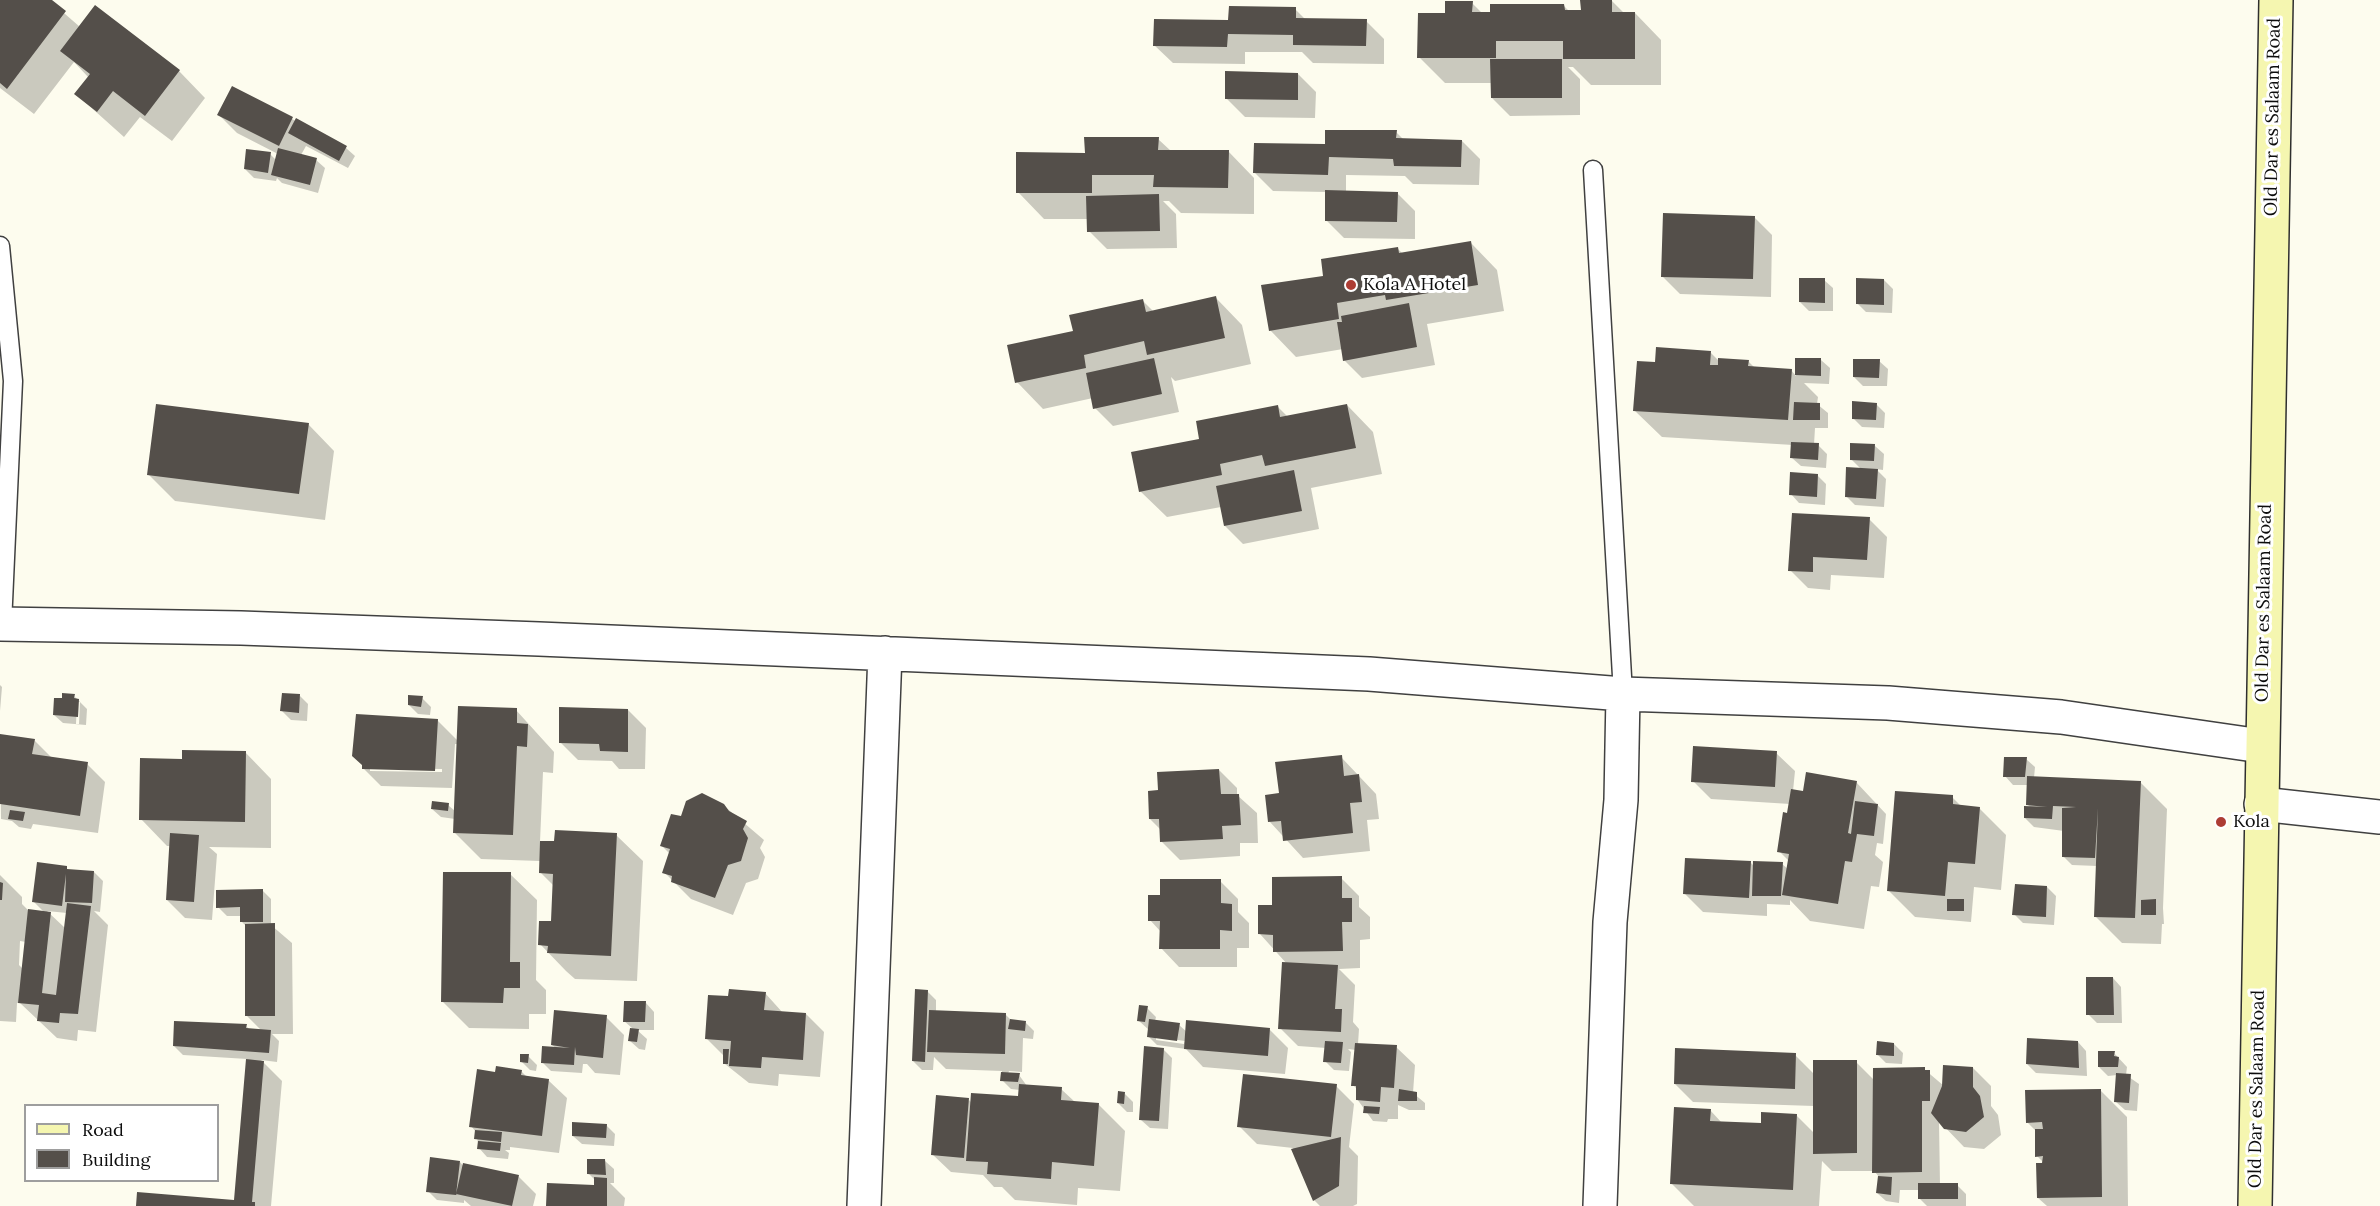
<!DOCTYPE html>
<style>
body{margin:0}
#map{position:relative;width:2380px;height:1206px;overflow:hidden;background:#fdfcee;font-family:Lora,serif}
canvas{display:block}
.legend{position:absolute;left:24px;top:1104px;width:195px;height:78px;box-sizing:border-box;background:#fff;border:2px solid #9e9e9e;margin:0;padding:8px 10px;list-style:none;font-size:18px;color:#0d0d0d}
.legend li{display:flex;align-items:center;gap:12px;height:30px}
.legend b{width:30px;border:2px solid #9e9e9e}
</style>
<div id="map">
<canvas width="2380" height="1206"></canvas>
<ul class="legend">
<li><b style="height:8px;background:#f5f6b0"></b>Road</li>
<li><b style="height:16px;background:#544f4a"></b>Building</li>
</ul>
</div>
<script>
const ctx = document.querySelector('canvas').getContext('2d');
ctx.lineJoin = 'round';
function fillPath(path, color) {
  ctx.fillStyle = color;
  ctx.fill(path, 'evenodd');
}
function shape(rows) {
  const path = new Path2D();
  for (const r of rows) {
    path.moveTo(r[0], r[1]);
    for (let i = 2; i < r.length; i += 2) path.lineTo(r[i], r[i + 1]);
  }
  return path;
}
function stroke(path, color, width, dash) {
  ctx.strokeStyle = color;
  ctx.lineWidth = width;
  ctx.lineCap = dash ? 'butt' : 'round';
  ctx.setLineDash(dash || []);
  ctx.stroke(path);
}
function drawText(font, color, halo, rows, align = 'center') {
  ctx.font = font + ' Lora,serif';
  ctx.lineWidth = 6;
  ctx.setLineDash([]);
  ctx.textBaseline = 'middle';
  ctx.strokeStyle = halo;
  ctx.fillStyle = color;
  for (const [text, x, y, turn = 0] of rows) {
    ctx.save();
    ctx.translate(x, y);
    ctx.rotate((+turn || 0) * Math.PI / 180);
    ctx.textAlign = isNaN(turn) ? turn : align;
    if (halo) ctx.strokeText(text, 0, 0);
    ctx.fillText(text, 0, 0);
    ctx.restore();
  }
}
fillPath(shape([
 [0,0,49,0,80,27,179,71,205,98,172,141,140,117,124,137,76,94,89,78,74,62,34,114,0,88],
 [1612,1,1624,13,1635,13,1661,40,1661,85,1591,85,1573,67,1568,67,1580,79,1580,115,1510,116,1492,98,1492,83,1445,83,1419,57,1446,14,1472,3,1483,14,1564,6,1570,12,1582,12],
 [1295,9,1306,20,1366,21,1384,39,1384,64,1313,63,1302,52,1245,52,1245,64,1173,63,1154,45,1229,21],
 [1298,74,1316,92,1315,118,1245,117,1227,99],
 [219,115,292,119,346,148,355,156,348,168,306,146,301,155,316,160,325,168,318,193,282,183,277,178,276,181,254,178,245,169,270,154,277,161,278,154,237,133],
 [1396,132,1404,140,1462,141,1480,159,1479,185,1413,184,1405,176,1346,175,1346,192,1397,193,1415,211,1415,239,1344,238,1326,220,1327,192,1273,191,1255,173,1326,145],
 [1158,139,1171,151,1228,151,1254,178,1254,214,1181,213,1169,201,1163,201,1176,214,1177,248,1107,249,1089,231,1088,219,1044,219,1018,192,1086,154],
 [1754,217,1772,235,1771,297,1680,294,1662,276],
 [1471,243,1497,270,1504,311,1427,324,1435,365,1362,378,1344,360,1343,349,1296,357,1270,330,1325,277,1397,248,1403,254],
 [1824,280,1833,288,1833,311,1809,311,1800,302],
 [1884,280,1893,289,1892,313,1866,312,1857,303],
 [1216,298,1242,325,1251,364,1175,381,1171,377,1179,412,1113,426,1095,408,1093,398,1043,409,1017,382,1143,301,1154,312],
 [1711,353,1720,362,1748,361,1755,368,1791,370,1796,376,1797,359,1821,360,1830,368,1829,384,1804,383,1818,397,1817,404,1828,413,1828,428,1815,428,1814,445,1818,445,1827,454,1826,468,1801,466,1792,458,1793,445,1662,437,1635,411,1657,364],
 [1879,361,1888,369,1887,386,1863,386,1854,377],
 [1876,404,1885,413,1884,428,1862,427,1853,418],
 [1347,405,1373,432,1382,474,1311,488,1319,529,1243,544,1225,526,1221,507,1167,517,1140,491,1201,440,1278,407,1288,417],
 [308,424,334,451,325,520,175,501,148,474],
 [1875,446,1884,454,1883,470,1876,469,1886,479,1884,507,1855,505,1846,496,1862,470,1851,459],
 [1817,475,1826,484,1825,505,1799,503,1791,494],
 [1869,519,1887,537,1884,578,1831,575,1830,590,1808,588,1790,570],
 [0,685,2,687,0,711],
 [74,696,80,702,77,702,76,724,79,724,80,702,87,709,86,725,63,723,54,715],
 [300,696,308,704,307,721,291,720,282,711],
 [422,698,431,707,430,715,418,714,409,705],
 [516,710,554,752,553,773,543,772,540,842,555,843,616,835,643,861,637,981,575,979,566,971,540,944,552,923,554,886,540,872,540,861,481,859,454,832,455,819,441,817,432,809,448,805,455,811,458,744,455,744,452,788,381,786,363,768,437,720,458,741],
 [370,768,442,769,442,772,370,771],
 [628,710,646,728,645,769,619,769,612,761,578,760,560,742],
 [0,735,34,740,52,758,87,764,105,782,98,833,33,824,31,829,19,827,12,821,1,819],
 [245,752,271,779,271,848,209,847,217,854,212,920,185,918,167,900,171,846,167,846,141,819],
 [1776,753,1795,771,1793,791,1804,792,1856,782,1886,814,1883,844,1877,843,1875,855,1883,862,1879,887,1871,886,1864,929,1810,921,1790,900,1790,905,1767,904,1767,916,1703,912,1685,894,1751,863,1754,866,1782,864,1788,869,1789,861,1779,851,1790,804,1711,799,1693,781],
 [1341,757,1376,794,1379,819,1367,820,1370,851,1303,858,1270,822,1280,795],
 [2026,759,2035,767,2034,778,2140,782,2167,809,2163,908,2164,924,2162,924,2161,944,2122,943,2095,916,2097,866,2072,865,2063,856,2064,831,2034,827,2025,818,2031,808,2027,804,2028,785,2013,785,2005,776],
 [1219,770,1237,788,1237,795,1257,813,1258,843,1240,843,1240,856,1180,860,1162,842,1161,830,1150,819,1160,791],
 [1952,797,1962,807,1979,808,2006,835,2001,890,1974,887,1971,922,1915,917,1889,891],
 [723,805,764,840,760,848,765,857,758,879,746,883,733,915,691,899,664,872,670,854,662,846,682,818],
 [66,868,69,871,94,872,103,881,100,912,94,911,108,925,96,1032,78,1030,77,1041,57,1038,20,1003,17,1003,16,1022,0,1021,0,875,22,897,22,904,29,911,45,913,33,901],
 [47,911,67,913,65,928],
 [20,941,26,942,23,969,19,965],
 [510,874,537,900,536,980,546,990,546,1014,529,1014,529,1029,469,1028,443,1002],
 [1341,878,1359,896,1359,907,1370,917,1370,939,1360,940,1360,968,1339,969,1355,985,1353,1022,1359,1029,1358,1044,1396,1047,1415,1065,1413,1093,1425,1103,1425,1110,1409,1110,1398,1105,1398,1119,1388,1119,1387,1122,1373,1121,1357,1099,1358,1090,1353,1085,1356,1050,1348,1049,1351,1052,1349,1071,1334,1070,1325,1061,1326,1048,1298,1046,1280,1028,1287,964,1260,934,1273,907],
 [1220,881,1238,899,1238,912,1249,923,1249,948,1237,948,1237,967,1179,967,1161,948,1161,932,1150,920,1162,897],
 [2047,887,2056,896,2054,925,2023,923,2014,914],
 [262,890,271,899,271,925,292,943,293,1034,272,1034,279,1041,277,1062,261,1060,282,1081,271,1206,137,1206,235,1202,247,1059,183,1055,174,1046,246,1026,250,1030,262,1031,247,1016,246,926,242,922,242,916,227,916,218,907],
 [2113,978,2121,987,2122,1023,2097,1023,2088,1014],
 [927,991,936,1000,936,1012,1005,1014,1012,1021,1026,1023,1034,1031,1033,1039,1023,1038,1022,1072,1009,1071,1008,1074,1019,1075,1027,1086,1061,1089,1075,1102,1098,1104,1125,1131,1120,1191,1078,1188,1077,1205,1015,1200,1002,1187,994,1187,983,1175,951,1172,932,1154,969,1100,972,1103,1019,1098,1020,1090,1011,1089,1002,1080,1002,1071,946,1069,934,1057,933,1070,922,1070,913,1061],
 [765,993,783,1013,806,1014,824,1032,820,1077,779,1074,778,1086,749,1083,725,1064,725,1057,706,1038,729,998],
 [646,1003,654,1012,654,1030,637,1030,647,1039,645,1050,639,1049,630,1041,632,1028,624,1021],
 [1147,1008,1156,1017,1155,1021,1179,1025,1187,1032,1270,1030,1288,1048,1285,1074,1203,1067,1186,1049,1157,1045,1148,1036,1149,1030,1139,1021],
 [1156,1037,1185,1041,1184,1044,1156,1040],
 [606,1017,624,1035,620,1075,595,1073,587,1064,583,1064,582,1073,551,1071,543,1063,556,1048,552,1045],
 [2078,1042,2086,1051,2087,1076,2036,1073,2027,1064],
 [1894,1044,1903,1053,1902,1064,1886,1063,1877,1054],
 [1163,1049,1172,1058,1168,1129,1150,1128,1141,1120],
 [2114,1053,2127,1067,2126,1075,2139,1084,2137,1111,2125,1110,2116,1102,2117,1075,2108,1076,2099,1067],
 [1795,1055,1814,1074,1856,1062,1874,1080,1924,1069,1944,1086,1973,1068,1991,1086,1991,1106,1998,1115,2001,1135,1984,1149,1964,1147,1939,1121,1940,1185,1957,1185,1966,1194,1966,1206,1927,1206,1919,1198,1920,1190,1900,1190,1899,1203,1886,1201,1877,1193,1880,1178,1874,1171,1832,1171,1822,1161,1819,1206,1694,1206,1672,1184,1710,1110,1722,1123,1763,1125,1796,1115,1814,1133,1814,1106,1693,1102,1675,1084],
 [528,1056,537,1065,536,1071,530,1070,521,1061],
 [521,1071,527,1077,548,1080,567,1098,559,1153,510,1147,510,1150,505,1150,509,1153,508,1159,487,1157,479,1148,476,1132,471,1126],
 [1336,1086,1354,1104,1349,1147,1358,1156,1357,1204,1353,1206,1320,1206,1314,1200,1293,1148,1257,1144,1239,1126],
 [2100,1090,2127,1117,2128,1206,2047,1206,2038,1198,2045,1164,2037,1156,2036,1131,2027,1122],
 [1125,1094,1133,1102,1133,1112,1127,1112,1118,1103],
 [606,1125,615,1134,614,1146,582,1144,573,1136],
 [605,1161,614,1169,614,1183,610,1183,625,1198,624,1206,547,1206,595,1186,596,1181,588,1173],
 [460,1162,464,1167,518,1176,536,1194,533,1206,471,1206,464,1200,464,1203,437,1200,428,1191]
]), '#0003');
fillPath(shape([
 [0,0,52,0,66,11,7,89,0,83],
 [1580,0,1612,0,1612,12,1635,12,1635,59,1563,59,1563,41,1496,41,1496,58,1417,58,1418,13,1445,13,1445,1,1473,1,1472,12,1490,12,1490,4,1564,4,1565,10,1581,10],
 [95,5,180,70,145,116,113,91,97,112,74,94,90,74,60,51],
 [1229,6,1296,7,1296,18,1367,19,1366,46,1293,45,1293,35,1228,34,1227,47,1153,46,1154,19,1228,20],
 [1490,59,1562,59,1562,98,1491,98],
 [1225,71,1298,73,1298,100,1225,99],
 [232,86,293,117,279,146,217,115],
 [296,118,347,146,339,161,288,133],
 [1325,130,1397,130,1396,138,1462,140,1461,167,1394,166,1393,159,1329,157,1328,175,1253,173,1254,143,1325,144],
 [1084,137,1159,137,1158,150,1229,150,1228,188,1153,187,1154,175,1092,175,1092,193,1016,193,1016,152,1085,153],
 [278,148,317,158,310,185,271,175],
 [246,149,271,152,268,173,244,169],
 [1325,190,1398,192,1397,222,1325,221],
 [1159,194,1160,231,1087,232,1086,196],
 [1663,213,1755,216,1753,279,1661,277],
 [1471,241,1478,285,1386,300,1385,295,1337,303,1339,319,1269,331,1261,285,1323,276,1321,259,1398,247,1399,253],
 [1799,278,1825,278,1825,303,1799,302],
 [1856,278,1884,279,1884,305,1856,304],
 [1216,296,1225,338,1147,355,1144,341,1084,355,1086,368,1015,383,1007,345,1073,331,1069,315,1143,299,1146,312],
 [1409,303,1417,347,1343,361,1337,322,1342,322,1341,316],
 [1656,347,1711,351,1710,365,1718,365,1718,358,1749,360,1748,366,1792,369,1788,420,1633,411,1637,361,1655,362],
 [1154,358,1162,394,1093,409,1086,373],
 [1795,358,1821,358,1821,376,1795,375],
 [1853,359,1880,359,1879,378,1853,377],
 [1852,401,1877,403,1876,420,1852,419],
 [1794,402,1820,403,1820,420,1793,420],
 [156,404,309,423,299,494,147,475],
 [1347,404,1356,448,1265,466,1262,455,1220,464,1222,475,1139,492,1131,452,1199,439,1196,421,1278,405,1280,417],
 [1791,442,1819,443,1818,460,1790,458],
 [1850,443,1875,444,1874,461,1850,460],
 [1846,467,1878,469,1876,499,1845,497],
 [1294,470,1302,511,1224,526,1216,486],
 [1790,472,1818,474,1817,497,1789,495],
 [1792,513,1870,517,1867,560,1813,557,1813,572,1788,571],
 [62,693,75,694,74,698,79,699,78,717,53,715,54,698,62,698],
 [282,693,300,694,299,713,280,711],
 [408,695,423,696,421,707,408,705],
 [458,706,517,708,517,723,528,724,527,747,517,746,513,835,453,833],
 [559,707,628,709,628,752,600,751,599,744,559,743],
 [356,714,438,719,435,771,362,769,362,765,352,756],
 [0,734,35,739,32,754,88,762,80,816,0,804],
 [1693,746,1777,751,1775,787,1691,782],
 [182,750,246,751,245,822,139,820,140,758,182,759],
 [1342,755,1344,776,1359,774,1362,802,1350,803,1353,833,1283,841,1281,821,1268,822,1265,795,1279,793,1275,762],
 [2004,757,2027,757,2025,777,2003,777],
 [1219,769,1221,794,1239,794,1241,825,1222,826,1223,839,1160,842,1159,819,1149,819,1148,791,1158,790,1157,772],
 [1806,772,1857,781,1848,833,1851,834,1855,801,1878,804,1874,836,1857,834,1852,862,1845,861,1838,904,1782,895,1789,854,1777,852,1783,812,1787,813,1791,789,1803,791],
 [2027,776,2141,781,2135,918,2094,917,2098,808,2095,858,2062,857,2062,808,2076,807,2053,806,2052,819,2024,818,2024,806,2047,807,2026,805],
 [1895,791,1953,795,1953,804,1980,807,1975,864,1948,862,1945,896,1887,891],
 [702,793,724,804,729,811,747,821,743,829,748,838,741,861,728,865,715,898,671,882,672,876,662,873,670,849,660,846,671,814,681,816,686,801],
 [432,801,449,803,448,811,431,809],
 [10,810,25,812,23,821,8,819],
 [555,830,617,833,611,956,547,953,548,946,538,945,539,921,551,921,553,874,539,873,540,841,554,841],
 [170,833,199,835,194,902,166,900],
 [1685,858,1751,861,1749,898,1683,894],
 [1753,861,1783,862,1781,896,1752,896],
 [37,862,67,866,67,869,94,871,92,903,65,902,66,874,62,906,32,902],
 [443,872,511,872,510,962,520,962,520,988,504,988,503,1003,441,1002],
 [1342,876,1342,898,1352,898,1352,922,1342,922,1343,951,1273,952,1273,935,1258,934,1258,905,1272,905,1272,877],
 [1160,879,1221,879,1221,903,1232,904,1232,931,1220,930,1220,949,1159,949,1160,921,1148,921,1148,895,1160,895],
 [0,882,3,883,2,900,0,900],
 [2015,884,2047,886,2046,917,2012,915],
 [263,889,263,922,240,922,240,907,216,908,216,890],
 [1947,899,1964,899,1964,911,1947,911],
 [2156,899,2156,915,2141,915,2141,900],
 [67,903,91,906,78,1014,60,1013,59,1023,37,1021,39,1005,18,1003,28,909,51,912,42,993,56,995],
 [275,923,275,1016,245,1016,245,924],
 [1282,962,1338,965,1335,1009,1342,1009,1341,1032,1278,1029],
 [2086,977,2113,977,2114,1015,2086,1015],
 [729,989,766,992,764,1010,806,1013,803,1060,762,1057,761,1068,729,1066,731,1041,705,1039,708,995,728,996],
 [915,989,928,990,925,1062,912,1061],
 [624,1001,646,1001,645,1022,623,1022],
 [1139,1005,1148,1006,1145,1022,1137,1021],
 [554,1010,607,1015,603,1058,576,1055,575,1047,574,1065,541,1063,542,1046,570,1048,551,1045],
 [929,1010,1006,1013,1005,1054,927,1052],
 [1010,1019,1026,1021,1025,1031,1008,1029],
 [1149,1019,1180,1023,1177,1041,1147,1037],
 [1186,1020,1270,1028,1268,1056,1184,1049],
 [174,1021,247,1024,246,1028,271,1030,269,1053,173,1046],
 [630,1028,639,1029,637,1042,628,1041],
 [2027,1038,2078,1041,2079,1068,2026,1064],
 [1325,1041,1343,1042,1341,1063,1323,1062],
 [1877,1041,1894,1043,1894,1056,1876,1055],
 [1355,1043,1397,1045,1394,1088,1381,1087,1380,1102,1356,1100,1356,1086,1351,1086],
 [1144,1046,1164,1048,1159,1121,1139,1120],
 [1675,1048,1796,1053,1795,1089,1674,1084],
 [723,1049,729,1049,728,1064,723,1064],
 [2098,1051,2115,1051,2114,1056,2119,1057,2118,1067,2098,1067],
 [520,1054,529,1054,528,1063,520,1062],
 [246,1059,264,1061,252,1202,255,1202,255,1206,136,1206,137,1192,234,1200],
 [1813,1060,1857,1060,1857,1153,1813,1154],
 [1943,1065,1973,1067,1973,1087,1980,1096,1984,1117,1966,1132,1944,1129,1931,1113,1942,1086],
 [496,1066,522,1070,521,1075,549,1079,542,1136,469,1127,477,1069,495,1072],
 [1925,1067,1925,1070,1930,1070,1930,1101,1922,1101,1922,1172,1872,1173,1873,1068],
 [1001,1072,1020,1073,1018,1082,1000,1081],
 [2116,1073,2131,1074,2129,1103,2114,1102],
 [1243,1074,1337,1084,1331,1137,1237,1127],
 [1019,1084,1062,1087,1061,1100,1099,1103,1094,1166,1052,1162,1051,1179,987,1174,988,1162,966,1161,971,1093,1018,1096],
 [1399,1089,1417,1092,1417,1101,1398,1101],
 [2101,1089,2102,1197,2037,1198,2036,1163,2042,1163,2043,1156,2035,1157,2035,1129,2043,1129,2042,1122,2026,1123,2025,1090],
 [1118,1091,1125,1092,1124,1104,1117,1103],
 [936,1095,969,1098,964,1158,931,1155],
 [1364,1106,1380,1107,1379,1114,1363,1113],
 [1674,1107,1711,1109,1710,1121,1761,1123,1761,1112,1797,1114,1793,1190,1670,1184],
 [572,1122,607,1124,606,1138,572,1136],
 [475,1130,502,1132,501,1142,474,1139],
 [1341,1137,1339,1186,1313,1201,1291,1149],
 [478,1141,501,1143,500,1151,477,1149],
 [430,1157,460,1161,456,1195,426,1192],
 [587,1159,605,1159,606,1175,587,1174],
 [463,1163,519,1175,512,1206,456,1194],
 [1878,1176,1892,1177,1891,1195,1876,1193],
 [594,1177,607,1178,607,1206,546,1206,547,1183,594,1185],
 [1918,1183,1958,1183,1958,1199,1918,1199]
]), '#544f4a');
const service = shape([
 [1593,170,1623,694],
 [0,246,13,381,2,624]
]);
const minor = shape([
 [0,624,241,628,539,639,1369,674,1623,694,1888,703,2061,717,2261,746],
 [2261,804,2380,817],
 [864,1206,885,653],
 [1600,1206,1610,922,1621,800,1623,694]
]);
const secondary = shape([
 [2255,1206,2276,0]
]);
stroke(service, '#404040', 21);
stroke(minor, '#404040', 36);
stroke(secondary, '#2f2f2f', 36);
stroke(service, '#fff', 18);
stroke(minor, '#fff', 33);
stroke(secondary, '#f5f6b0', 33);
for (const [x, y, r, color] of [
 [1351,285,6,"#ad3d34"],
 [2221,822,6,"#ad3d34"]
]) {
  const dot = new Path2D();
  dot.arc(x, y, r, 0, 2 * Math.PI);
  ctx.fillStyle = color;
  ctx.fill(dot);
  stroke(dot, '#fff', 2);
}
drawText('18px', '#0d0d0d', '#fff', [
 ["Old Dar es Salaam Road",2273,117,-89],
 ["Old Dar es Salaam Road",2264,603,-89],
 ["Old Dar es Salaam Road",2257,1089,-89]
]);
drawText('18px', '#0d0d0d', '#fff', [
 ["Kola A Hotel",1363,285],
 ["Kola",2233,822]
], 'left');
</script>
